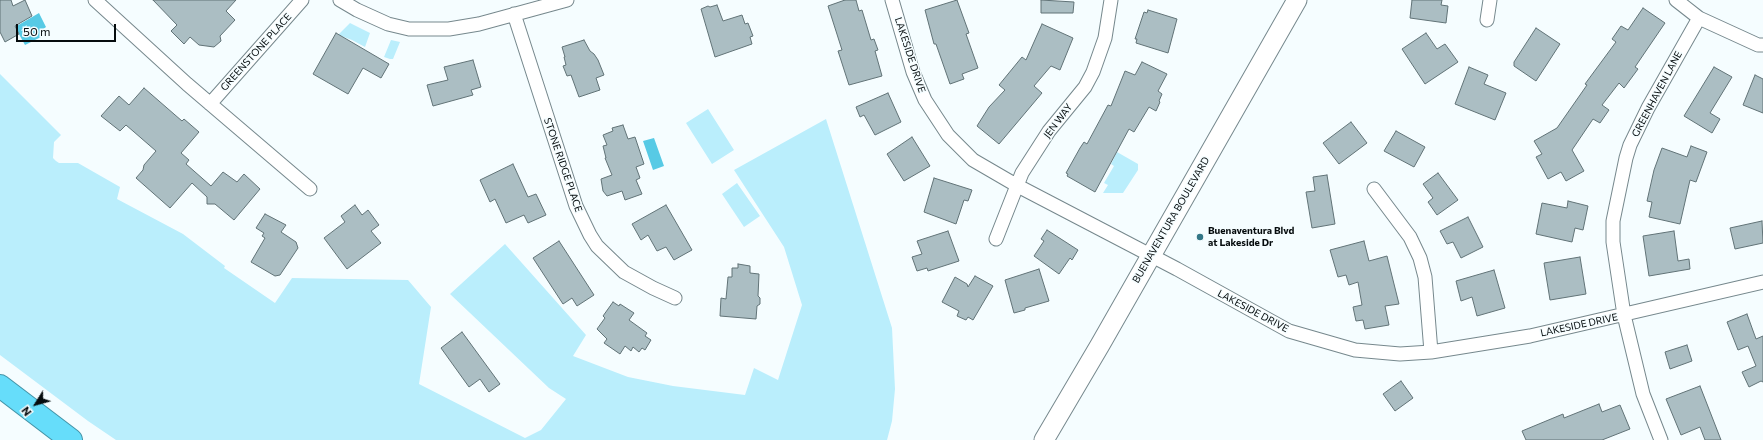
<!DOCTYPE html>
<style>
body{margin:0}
#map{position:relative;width:1763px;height:440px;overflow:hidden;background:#f5fdff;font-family:Commissioner,sans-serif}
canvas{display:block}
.north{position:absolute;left:16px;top:384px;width:40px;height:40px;-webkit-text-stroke:3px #f5fdff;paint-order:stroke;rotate:233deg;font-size:11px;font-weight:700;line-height:16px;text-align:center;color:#060c0e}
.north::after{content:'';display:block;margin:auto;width:14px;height:18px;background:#060c0e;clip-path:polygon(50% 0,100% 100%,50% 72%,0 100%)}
.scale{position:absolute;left:16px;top:24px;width:100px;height:18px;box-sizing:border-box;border:2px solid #060c0e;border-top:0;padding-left:5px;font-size:12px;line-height:14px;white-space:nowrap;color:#060c0e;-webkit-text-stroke:3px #f5fdff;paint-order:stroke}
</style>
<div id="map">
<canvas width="1763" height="440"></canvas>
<div class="north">N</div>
<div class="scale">50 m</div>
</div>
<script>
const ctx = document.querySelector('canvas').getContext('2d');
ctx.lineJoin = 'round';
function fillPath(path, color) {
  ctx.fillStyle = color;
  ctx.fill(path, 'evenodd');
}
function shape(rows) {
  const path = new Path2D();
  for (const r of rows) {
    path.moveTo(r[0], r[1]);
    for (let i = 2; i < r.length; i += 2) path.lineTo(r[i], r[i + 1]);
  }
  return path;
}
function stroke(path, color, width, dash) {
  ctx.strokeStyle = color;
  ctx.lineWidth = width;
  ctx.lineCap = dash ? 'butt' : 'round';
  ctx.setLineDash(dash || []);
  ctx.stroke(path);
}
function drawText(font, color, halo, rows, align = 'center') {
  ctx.font = font + ' Commissioner,sans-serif';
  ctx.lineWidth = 3;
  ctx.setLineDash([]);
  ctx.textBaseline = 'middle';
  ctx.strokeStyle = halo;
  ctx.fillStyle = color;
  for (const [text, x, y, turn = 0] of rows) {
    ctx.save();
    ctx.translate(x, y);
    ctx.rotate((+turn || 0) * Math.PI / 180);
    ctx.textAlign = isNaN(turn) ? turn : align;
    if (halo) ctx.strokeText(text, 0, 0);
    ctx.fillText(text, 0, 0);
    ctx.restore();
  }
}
fillPath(shape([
 [350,23,370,33,365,47,352,40,338,35],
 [391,40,400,42,393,59,390,59,384,57],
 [0,74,61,135,54,142,53,158,56,161,59,163,78,163,120,187,117,199,183,234,225,266,224,268,275,303,292,278,408,280,431,307,419,384,525,438,541,430,566,399,549,388,450,294,505,244,586,335,573,356,628,377,673,386,745,395,754,368,778,380,802,305,784,247,734,170,826,119,892,328,895,389,892,421,887,440,116,440,88,421,0,355],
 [708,109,734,150,712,164,686,123],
 [1117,152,1138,164,1138,170,1123,193,1103,193,1108,185,1104,183,1114,166,1111,164],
 [737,183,760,216,744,227,722,194]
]), '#baeefc');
fillPath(shape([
 [39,13,46,27,42,30,43,36,25,45,15,27],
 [654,138,664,166,653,170,643,141]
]), '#57cae5');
const building = shape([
 [0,0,11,0,13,6,25,0,32,16,15,26,19,34,5,42,0,32,0,0],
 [153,0,236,0,226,11,235,20,220,36,221,41,214,47,199,45,190,37,184,44,171,31,177,25,153,0],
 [845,0,856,0,859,11,862,10,871,40,874,39,878,50,875,51,882,76,849,85,838,51,842,50,828,6,845,0],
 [957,0,969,33,966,34,978,68,962,74,964,79,950,84,936,44,934,44,925,10,957,0],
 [1041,0,1074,2,1073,13,1041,13,1041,0],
 [1412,0,1442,0,1441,5,1448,6,1446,23,1410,18,1412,0],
 [717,5,723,21,742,15,745,24,748,23,753,36,750,37,752,44,715,57,701,9,708,6,710,7,717,5],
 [1643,8,1665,23,1635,67,1638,69,1624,88,1619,83,1602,105,1609,110,1600,123,1593,119,1572,150,1584,171,1566,181,1561,172,1548,179,1536,157,1542,154,1534,141,1557,128,1587,85,1585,84,1616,42,1612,39,1621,26,1628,30,1643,8],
 [1148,10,1177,19,1168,53,1136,43,1137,39,1135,39,1144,12,1147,13,1148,10],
 [1042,24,1073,38,1060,70,1051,66,1034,86,1042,93,999,144,977,126,989,107,1005,90,999,85,1022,57,1026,60,1042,24],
 [1536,28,1560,44,1536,81,1514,66,1514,62,1536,28],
 [336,33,389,64,381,78,363,68,348,94,313,74,336,33],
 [1426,33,1437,49,1445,44,1458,62,1425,84,1402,49,1426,33],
 [584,40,590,51,594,54,598,60,604,75,596,78,600,90,579,97,571,75,567,76,563,66,566,65,564,57,565,57,562,47,584,40],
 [473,60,481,87,471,90,473,95,433,106,427,85,448,80,444,67,473,60],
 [1142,62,1167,74,1158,91,1162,94,1159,101,1160,102,1156,111,1149,107,1134,132,1129,129,1095,192,1067,176,1068,174,1066,173,1080,148,1084,142,1087,144,1108,105,1111,106,1125,71,1135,75,1142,62],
 [1469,67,1488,75,1484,84,1506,93,1495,120,1455,104,1469,67],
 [1714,67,1732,77,1710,113,1720,119,1712,133,1684,116,1714,67],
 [1755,75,1763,79,1763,113,1743,105,1755,75],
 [144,88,182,121,184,119,199,132,181,153,189,160,186,164,211,186,223,172,237,182,244,174,260,189,234,220,215,204,207,204,207,197,192,183,170,208,136,178,143,170,144,165,156,151,126,125,120,131,101,116,119,96,129,105,144,88],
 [888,93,901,122,875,135,864,115,860,117,856,107,888,93],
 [1351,122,1367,143,1339,164,1323,143,1351,122],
 [623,125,628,139,635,137,644,164,636,167,640,178,636,180,642,194,625,200,622,191,607,196,603,191,601,179,612,175,605,158,606,158,603,146,607,145,603,135,613,131,612,128,623,125],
 [1396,131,1425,147,1414,167,1384,151,1396,131],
 [912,137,930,166,904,181,887,154,912,137],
 [1691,146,1707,152,1696,182,1690,180,1680,224,1649,217,1652,202,1647,201,1654,170,1662,148,1687,157,1691,146],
 [513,164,528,197,536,194,546,215,528,223,524,215,506,223,495,199,490,202,480,180,513,164],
 [1438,173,1458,200,1437,215,1428,202,1433,198,1423,184,1438,173],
 [1327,175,1335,224,1312,228,1306,192,1315,191,1313,177,1327,175],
 [934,178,972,190,968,201,964,200,956,224,924,212,934,178],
 [1568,201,1588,206,1583,230,1575,228,1572,242,1536,234,1542,203,1567,208,1568,201],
 [355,205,362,215,368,210,379,225,371,231,381,243,347,269,324,238,345,222,341,216,355,205],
 [666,205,692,250,674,260,666,247,657,251,648,235,641,240,632,224,666,205],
 [265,214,286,225,281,232,296,242,298,248,280,275,275,276,251,262,265,238,262,236,264,233,256,228,265,214],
 [1468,217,1483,247,1461,258,1453,242,1447,244,1440,231,1468,217],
 [1762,221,1763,243,1735,249,1730,228,1762,221],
 [1047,230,1078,250,1072,260,1070,258,1059,274,1034,256,1044,241,1041,239,1047,230],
 [948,231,959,261,928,271,927,268,917,271,912,257,922,254,917,241,948,231],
 [1674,231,1678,261,1689,259,1690,269,1649,276,1643,236,1674,231],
 [559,241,594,295,577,306,572,298,563,304,533,258,559,241],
 [1364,241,1369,261,1387,256,1399,304,1385,306,1389,325,1365,329,1363,320,1356,321,1353,307,1362,305,1358,282,1349,285,1346,275,1338,277,1330,250,1364,241],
 [1580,257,1586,294,1550,300,1544,263,1580,257],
 [738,264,750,266,750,273,759,274,758,296,760,298,760,304,757,306,756,319,720,316,721,298,726,299,728,277,732,277,732,268,738,268,738,264],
 [1039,269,1049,301,1025,308,1025,310,1014,313,1005,280,1039,269],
 [1494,270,1505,308,1477,316,1472,297,1461,301,1456,281,1494,270],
 [975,276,993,286,973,320,968,317,966,320,957,316,959,311,942,302,955,277,967,284,968,287,975,276],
 [613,302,619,306,620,304,634,313,629,320,647,333,645,336,651,340,645,350,642,348,639,352,633,347,631,351,625,346,620,354,604,343,607,339,597,329,605,318,603,316,613,302],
 [1747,314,1756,339,1763,336,1763,382,1761,381,1749,387,1742,372,1756,366,1748,346,1738,350,1727,322,1747,314],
 [462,332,500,384,489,392,480,379,469,387,441,348,462,332],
 [1687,345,1692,361,1670,369,1665,352,1687,345],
 [1401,381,1413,398,1395,411,1383,394,1401,381],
 [1700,386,1721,440,1705,440,1700,427,1681,435,1666,399,1700,386],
 [1599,404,1602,412,1620,405,1630,429,1602,440,1526,440,1522,431,1563,414,1564,418,1599,404]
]);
fillPath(building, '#abbec3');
stroke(building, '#617377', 1);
const street = shape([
 [95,0,187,84,310,189],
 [340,0,357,10,388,24,409,29,449,29,479,24,567,0],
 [892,0,913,72,925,100,948,135,973,160,1016,185,1177,269,1289,331,1355,350,1400,354,1431,352,1530,336,1763,282],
 [1676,0,1699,18,1758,45,1763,45],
 [514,14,576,206,590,235,597,246,624,272,653,288,675,298],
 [1487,20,1490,0],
 [210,104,302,0],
 [1374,189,1410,237,1420,258,1425,277,1431,352],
 [996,239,1022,173,1049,131,1085,87,1093,72,1105,38,1111,0],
 [1661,440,1643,394,1624,315,1613,242,1613,221,1626,158,1630,145,1648,108,1699,18]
]);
const secondary = shape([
 [1044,440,1100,345,1297,0]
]);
const highway = shape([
 [0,386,71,440]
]);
stroke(street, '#76888d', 15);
stroke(secondary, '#76888d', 21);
stroke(highway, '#4494a7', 24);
stroke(street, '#fff', 13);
stroke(secondary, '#fff', 19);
stroke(highway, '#66ddfa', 22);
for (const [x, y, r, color] of [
 [1200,237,4,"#337787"]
]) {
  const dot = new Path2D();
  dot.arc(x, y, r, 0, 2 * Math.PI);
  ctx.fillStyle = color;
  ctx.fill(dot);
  stroke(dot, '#f5fdff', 1.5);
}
drawText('10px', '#060c0e', '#f5fdff', [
 ["GREENSTONE PLACE",256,52,-48],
 ["LAKESIDE DRIVE",910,55,72],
 ["GREENHAVEN LANE",1657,94,-62],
 ["JEN WAY",1058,121,-53],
 ["STONE RIDGE PLACE",563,165,71],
 ["BUENAVENTURA BOULEVARD",1171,220,-60],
 ["LAKESIDE DRIVE",1253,311,28],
 ["LAKESIDE DRIVE",1579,325,-12]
]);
drawText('bold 10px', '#060c0e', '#f5fdff', [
 ["Buenaventura Blvd",1208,231],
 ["at Lakeside Dr",1208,243]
], 'left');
</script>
